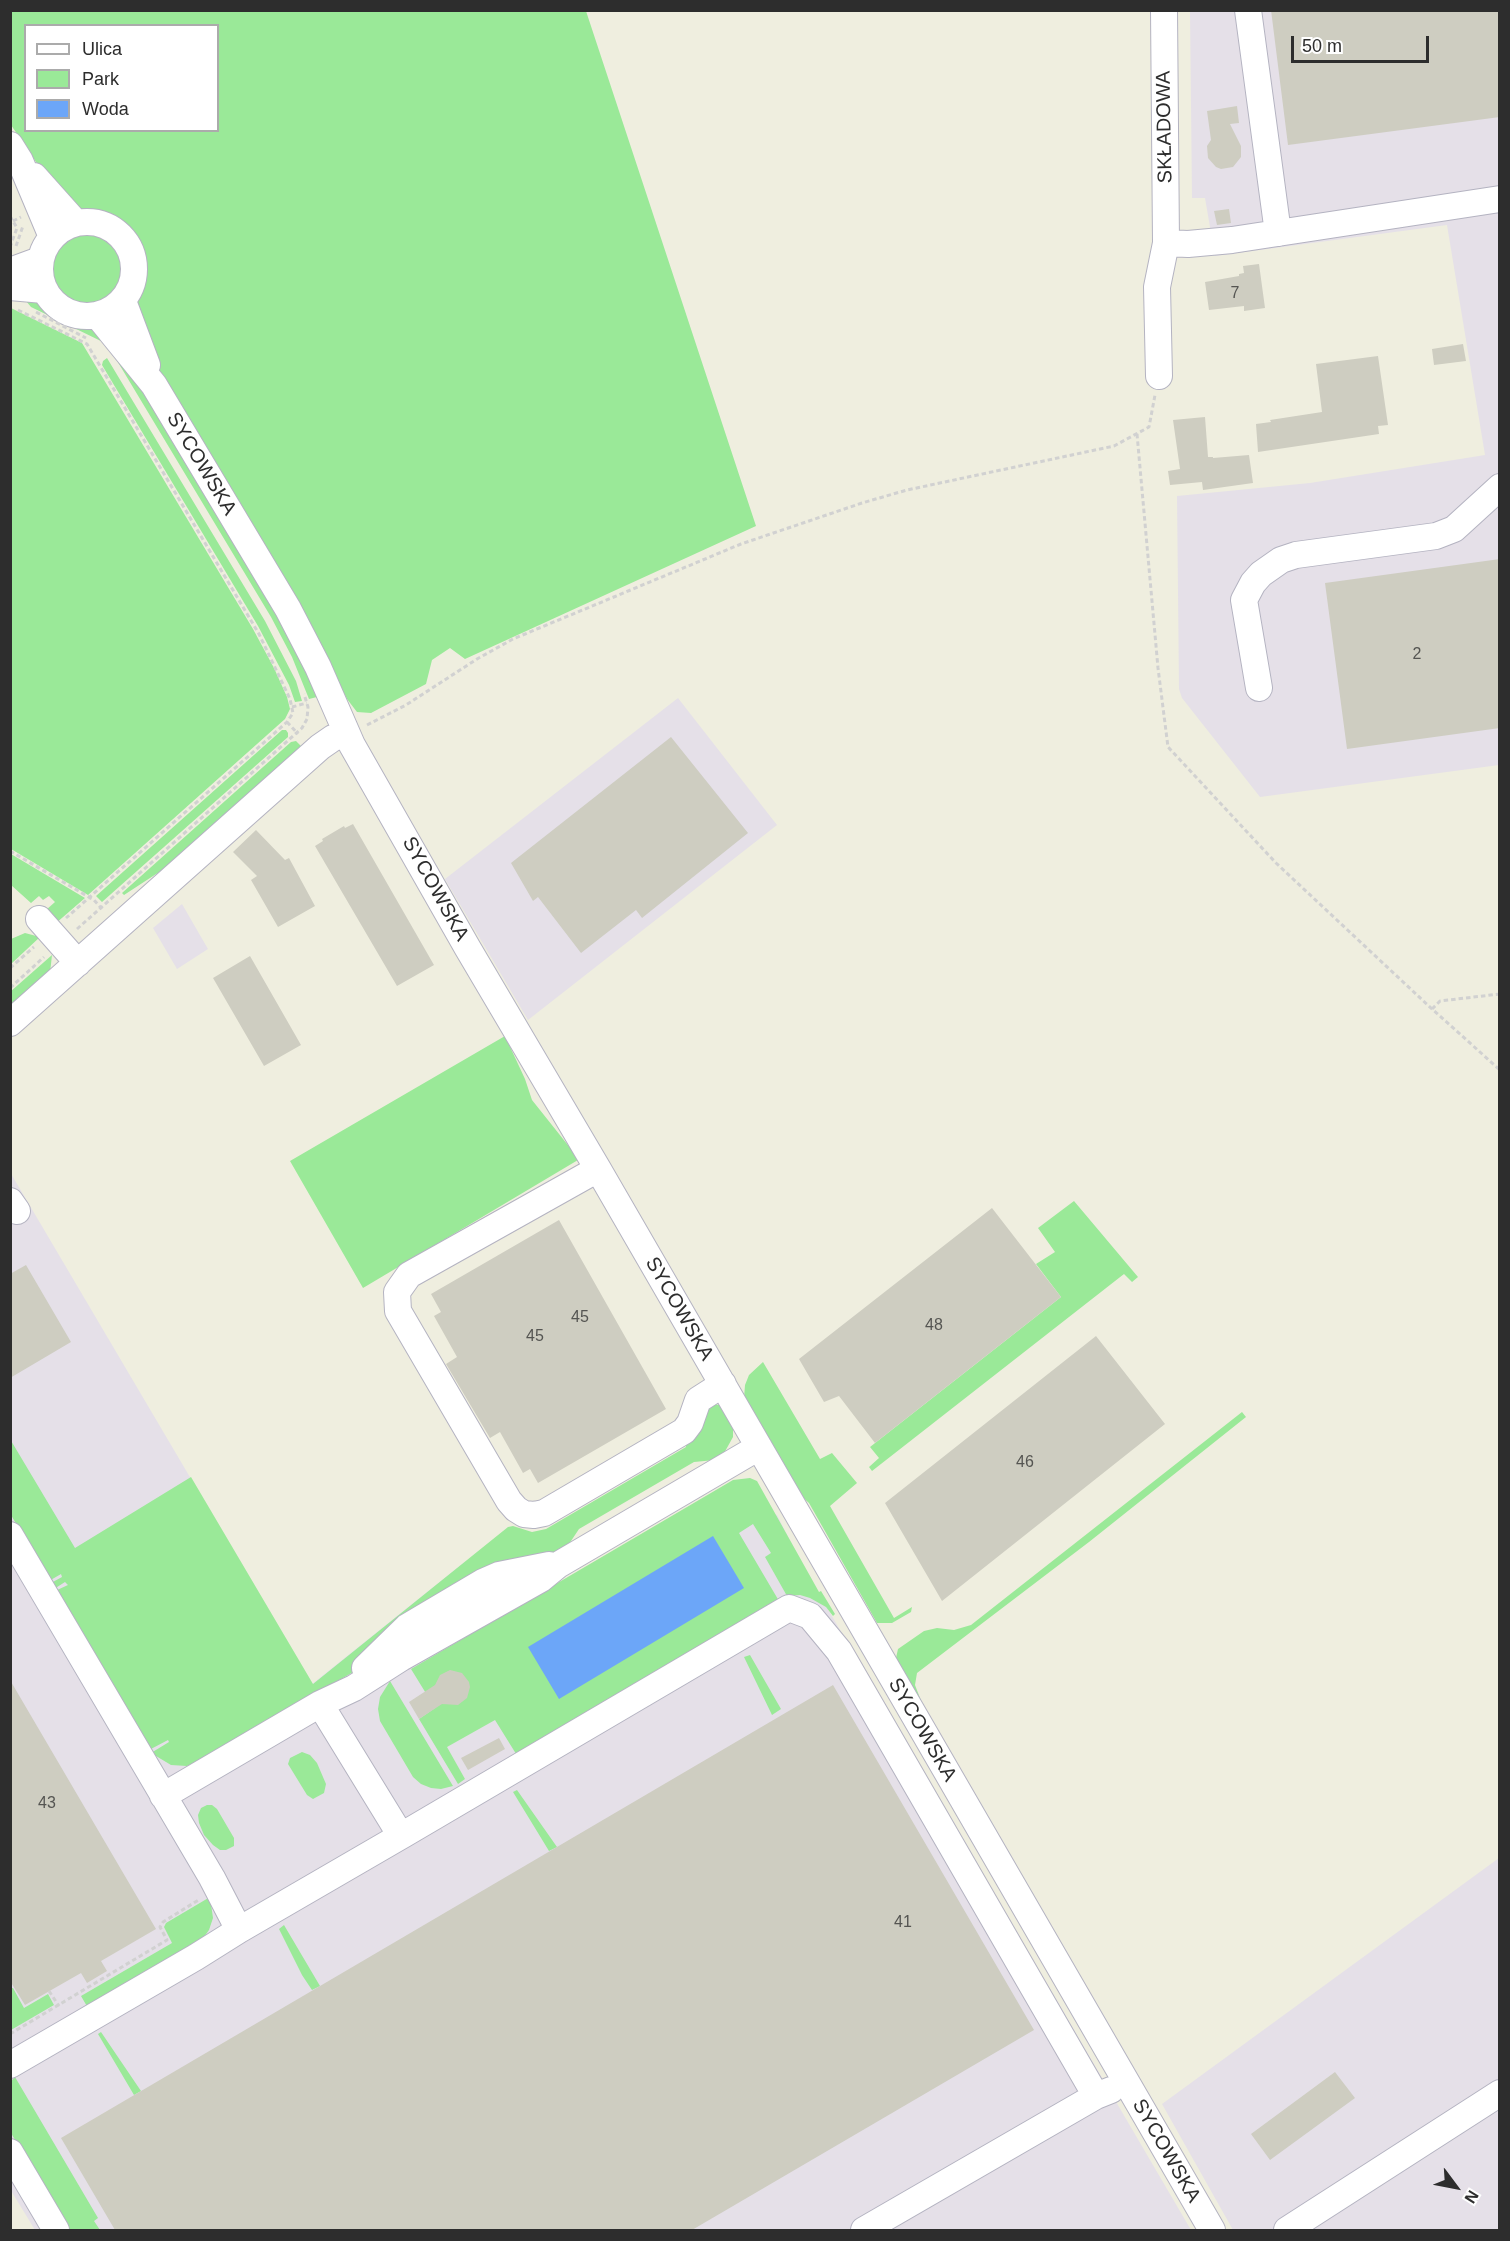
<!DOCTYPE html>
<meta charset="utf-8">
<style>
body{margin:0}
#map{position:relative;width:1510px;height:2241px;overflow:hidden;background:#efeedf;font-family:Helvetica,sans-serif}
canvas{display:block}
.frame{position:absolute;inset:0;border:12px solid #2d2d2d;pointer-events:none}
.legend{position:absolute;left:24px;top:24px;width:195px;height:108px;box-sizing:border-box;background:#fff;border:2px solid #ababab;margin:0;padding:8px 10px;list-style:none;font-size:18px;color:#2d2d2d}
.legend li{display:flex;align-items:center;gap:12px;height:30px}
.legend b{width:30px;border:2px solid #ababab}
.north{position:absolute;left:1426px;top:2157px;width:60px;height:60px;-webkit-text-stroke:4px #fff;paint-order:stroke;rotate:122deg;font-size:16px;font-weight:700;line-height:24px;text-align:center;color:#2d2d2d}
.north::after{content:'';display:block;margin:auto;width:21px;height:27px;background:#2d2d2d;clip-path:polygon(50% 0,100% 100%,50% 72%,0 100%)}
.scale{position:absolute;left:1291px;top:36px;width:138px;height:27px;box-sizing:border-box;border:3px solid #2d2d2d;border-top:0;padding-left:8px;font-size:18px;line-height:21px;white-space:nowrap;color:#2d2d2d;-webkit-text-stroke:4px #fff;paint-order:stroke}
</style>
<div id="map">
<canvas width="1510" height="2241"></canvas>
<div class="frame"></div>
<ul class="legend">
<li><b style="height:8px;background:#fff"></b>Ulica</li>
<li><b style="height:16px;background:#9ae998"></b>Park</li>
<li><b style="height:16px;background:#6ca6f8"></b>Woda</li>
</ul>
<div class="north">N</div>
<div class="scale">50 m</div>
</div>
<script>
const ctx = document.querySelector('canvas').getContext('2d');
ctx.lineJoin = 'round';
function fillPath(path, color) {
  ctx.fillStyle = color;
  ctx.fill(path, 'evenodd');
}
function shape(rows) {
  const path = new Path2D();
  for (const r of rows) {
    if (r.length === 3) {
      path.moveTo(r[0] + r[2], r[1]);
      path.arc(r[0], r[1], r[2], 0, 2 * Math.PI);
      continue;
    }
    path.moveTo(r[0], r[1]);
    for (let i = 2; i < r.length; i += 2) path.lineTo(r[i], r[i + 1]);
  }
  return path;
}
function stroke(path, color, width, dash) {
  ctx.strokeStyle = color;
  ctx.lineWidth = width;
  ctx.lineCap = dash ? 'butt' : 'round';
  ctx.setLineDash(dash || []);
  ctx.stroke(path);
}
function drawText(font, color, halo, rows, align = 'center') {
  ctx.font = font + ' Helvetica,sans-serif';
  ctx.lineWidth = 4.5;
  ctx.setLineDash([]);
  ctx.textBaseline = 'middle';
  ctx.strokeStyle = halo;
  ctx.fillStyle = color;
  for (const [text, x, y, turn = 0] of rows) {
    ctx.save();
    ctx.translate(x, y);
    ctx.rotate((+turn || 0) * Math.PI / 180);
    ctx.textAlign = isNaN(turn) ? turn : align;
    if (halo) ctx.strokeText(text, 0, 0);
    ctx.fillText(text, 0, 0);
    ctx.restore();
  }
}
fillPath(shape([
 [1190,11,1499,11,1499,765,1260,797,1182,698,1179,689,1177,496,1310,483,1485,455,1447,225,1215,256,1205,198,1192,198],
 [678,698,777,825,528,1020,445,879],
 [182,904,208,949,177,969,153,928],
 [10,1172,312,1684,467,1560,433,1603,496,1612,499,1618,708,1499,777,1515,805,1570,1191,2230,35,2230,10,2189],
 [1499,1858,1499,2230,1233,2230,1162,2104]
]), '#e5e0e8');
fillPath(shape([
 [10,11,586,11,756,526,465,659,450,648,432,660,426,684,371,713,357,712,347,699,310,628,157,367,134,316,137,301,146,276,143,253,131,231,112,217,73,207,55,190,11,125],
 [26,26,218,26,218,130,26,130],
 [88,269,35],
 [26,301,41,302,60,318,91,326,107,344,31,307],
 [11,308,82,343,253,629,274,668,287,697,290,709,285,719,88,895,11,849],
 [113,354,144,388,289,632,317,697,309,699,292,657,271,617],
 [107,358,265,621,296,681,302,701,295,702,289,685,258,626,102,365,103,361],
 [282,730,286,730,288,733,288,737,102,902,96,896],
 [296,741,303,748,176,861,124,895,122,893,291,742],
 [11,854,85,898,55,924,46,910,55,902,49,896,43,900,39,896,31,903,11,885],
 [25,933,40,937,11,964,11,939],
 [52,955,50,973,11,1009,10,992],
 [505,1036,525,1079,532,1100,571,1149,578,1160,363,1288,290,1161],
 [1074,1201,1138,1277,1132,1282,1124,1274,872,1471,869,1467,879,1458,870,1447,1061,1297,1036,1264,1055,1252,1038,1228],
 [763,1362,820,1459,832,1453,857,1483,830,1506,894,1618,912,1607,911,1612,892,1623,877,1623,809,1503,799,1494,744,1398,745,1385,749,1375],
 [711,1404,720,1405,727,1410,733,1422,733,1437,723,1455,715,1460,694,1462,579,1529,567,1547,206,1758,187,1766,171,1765,151,1753,169,1742,168,1740,149,1750,55,1591,68,1585,65,1582,54,1589,51,1583,62,1577,61,1574,49,1581,11,1515,10,1439,75,1548,191,1477,313,1684,508,1527,513,1526,532,1532,546,1529,686,1447,685,1441],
 [1242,1412,1246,1417,1089,1542,917,1673,915,1685,923,1706,901,1672,896,1658,898,1649,924,1631,937,1628,954,1630,971,1625],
 [750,1478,757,1481,819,1592,821,1591,835,1614,833,1616,826,1607,810,1598,800,1595,787,1596,765,1557,771,1553,753,1524,739,1533,779,1601,518,1757,495,1720,447,1747,465,1779,458,1784,419,1719,435,1708,411,1669,733,1480],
 [750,1655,781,1709,772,1715,744,1657],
 [390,1681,453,1786,441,1789,431,1788,421,1784,413,1777,380,1721,378,1709,380,1697],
 [302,1752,310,1755,317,1763,326,1784,324,1793,313,1799,307,1795,288,1764,290,1758],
 [517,1790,550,1837,557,1847,549,1851,513,1792],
 [207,1805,212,1805,217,1809,234,1838,234,1846,226,1850,220,1850,213,1845,204,1835,199,1823,198,1815,201,1808],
 [210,1897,213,1918,209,1930,201,1941,88,2008,81,1996,172,1943,164,1927,166,1923],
 [284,1925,320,1986,312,1990,302,1975,279,1929],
 [11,1988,13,1988,24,2008,48,1994,54,2005,11,2030],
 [101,2032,141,2091,134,2095,98,2034],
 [15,2077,98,2218,94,2221,100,2230,68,2230,11,2133,10,2082]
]), '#9ae998');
fillPath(shape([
 [713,1536,744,1588,559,1699,528,1647]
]), '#6ca6f8');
fillPath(shape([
 [1271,10,1500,10,1500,117,1288,145],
 [1237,106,1239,123,1230,124,1241,146,1241,157,1233,167,1221,169,1216,167,1208,158,1207,146,1211,140,1207,111],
 [1229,209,1231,223,1217,225,1214,211],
 [1259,264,1265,308,1244,311,1244,306,1209,310,1205,282,1239,276,1239,274,1244,273,1243,266],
 [1463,344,1466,361,1434,365,1432,349],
 [1378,356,1388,425,1378,426,1379,434,1258,452,1256,424,1271,422,1270,420,1322,412,1316,364],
 [1205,417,1208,457,1213,457,1213,458,1249,455,1253,483,1203,490,1202,482,1170,485,1168,471,1180,469,1173,420],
 [1500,559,1500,728,1347,749,1325,583],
 [671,737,748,833,642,918,636,910,581,953,538,897,533,901,511,863],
 [353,824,434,965,397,986,315,846,323,841,322,839,344,826,345,828],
 [256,830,285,860,289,858,315,906,278,927,251,880,257,876,233,852],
 [250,956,301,1045,264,1066,213,978],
 [992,1208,1061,1297,875,1443,839,1396,824,1402,799,1359],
 [559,1220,666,1409,538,1483,530,1469,523,1473,500,1432,490,1438,446,1364,457,1357,434,1316,441,1312,431,1294],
 [26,1265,71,1342,10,1378,10,1274],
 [1096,1336,1165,1424,942,1601,885,1503],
 [450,1670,462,1673,469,1682,470,1687,467,1698,458,1705,442,1704,419,1719,409,1702,435,1685,440,1675],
 [10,1680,156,1929,101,1961,107,1971,87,1983,81,1973,25,2005,10,1981],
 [833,1685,1034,2030,692,2230,115,2230,61,2138],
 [499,1738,505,1749,468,1770,461,1758],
 [1335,2072,1355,2098,1270,2160,1251,2134]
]), '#cecdc1');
const minor = shape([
 [1248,10,1278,233],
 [10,145,20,161,52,237],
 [34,176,76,223],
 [87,269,47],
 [1166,243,1188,244,1232,240,1500,199],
 [10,271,40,260],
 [10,287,44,290],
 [123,301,147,365],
 [98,316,154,385,288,609,318,667,352,745,467,947,598,1169,1212,2230],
 [1159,376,1157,287,1166,243,1164,10],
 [1259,688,1244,600,1253,583,1261,574,1281,560,1296,555,1436,536,1454,529,1500,487],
 [39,919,78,963],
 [10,1023,320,747,333,738,347,734],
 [598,1169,409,1275,397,1292,398,1311,509,1501,516,1509,524,1514,534,1515,544,1513,684,1431,690,1423,698,1400,723,1384],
 [10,1201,17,1211],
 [10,1535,212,1878,239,1930,196,1957,10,2065],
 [365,1668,407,1627,483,1582,499,1575,549,1565],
 [320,1704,401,1836,789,1608,810,1616,839,1651,1096,2096],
 [163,1796,320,1704,354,1688,401,1658,541,1579,558,1565,759,1447],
 [239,1930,401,1836],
 [10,2152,56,2230],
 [864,2230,1096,2096,1111,2090],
 [1287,2230,1500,2093]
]);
stroke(minor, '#b4b3c1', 28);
stroke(shape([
 [10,216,17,228,10,247],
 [13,221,21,217],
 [16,246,23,226],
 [18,310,87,344,259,634,290,699,293,713,287,722,66,918],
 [36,312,86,338],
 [1137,434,1158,668,1168,747,1276,863,1432,1009,1500,1070],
 [292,707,307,703],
 [287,722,298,734],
 [367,725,406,705,477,659,513,639,741,544,862,503,907,490,1114,446,1149,427,1155,395],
 [10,851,94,900,102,909],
 [77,929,302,728,307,719,308,707,304,694],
 [10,968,34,947],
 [10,988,44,957],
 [1432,1009,1440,1001,1500,994],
 [49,1991,59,2006],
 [10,2034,167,1940,160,1927,163,1922,200,1899]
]), '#d1d1d1', 3, [4.5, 3]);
stroke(minor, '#fff', 26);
drawText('16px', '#555552', null, [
 ["7",1235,294],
 ["2",1417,655],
 ["45",580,1318],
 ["48",934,1326],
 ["45",535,1337],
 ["46",1025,1463],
 ["43",47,1804],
 ["41",903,1923]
]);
drawText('20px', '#2d2d2d', '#fff', [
 ["SKŁADOWA",1165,127,-91],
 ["SYCOWSKA",201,464,59],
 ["SYCOWSKA",435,889,61],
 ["SYCOWSKA",679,1309,60],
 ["SYCOWSKA",922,1730,60],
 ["SYCOWSKA",1166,2151,60]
]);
</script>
